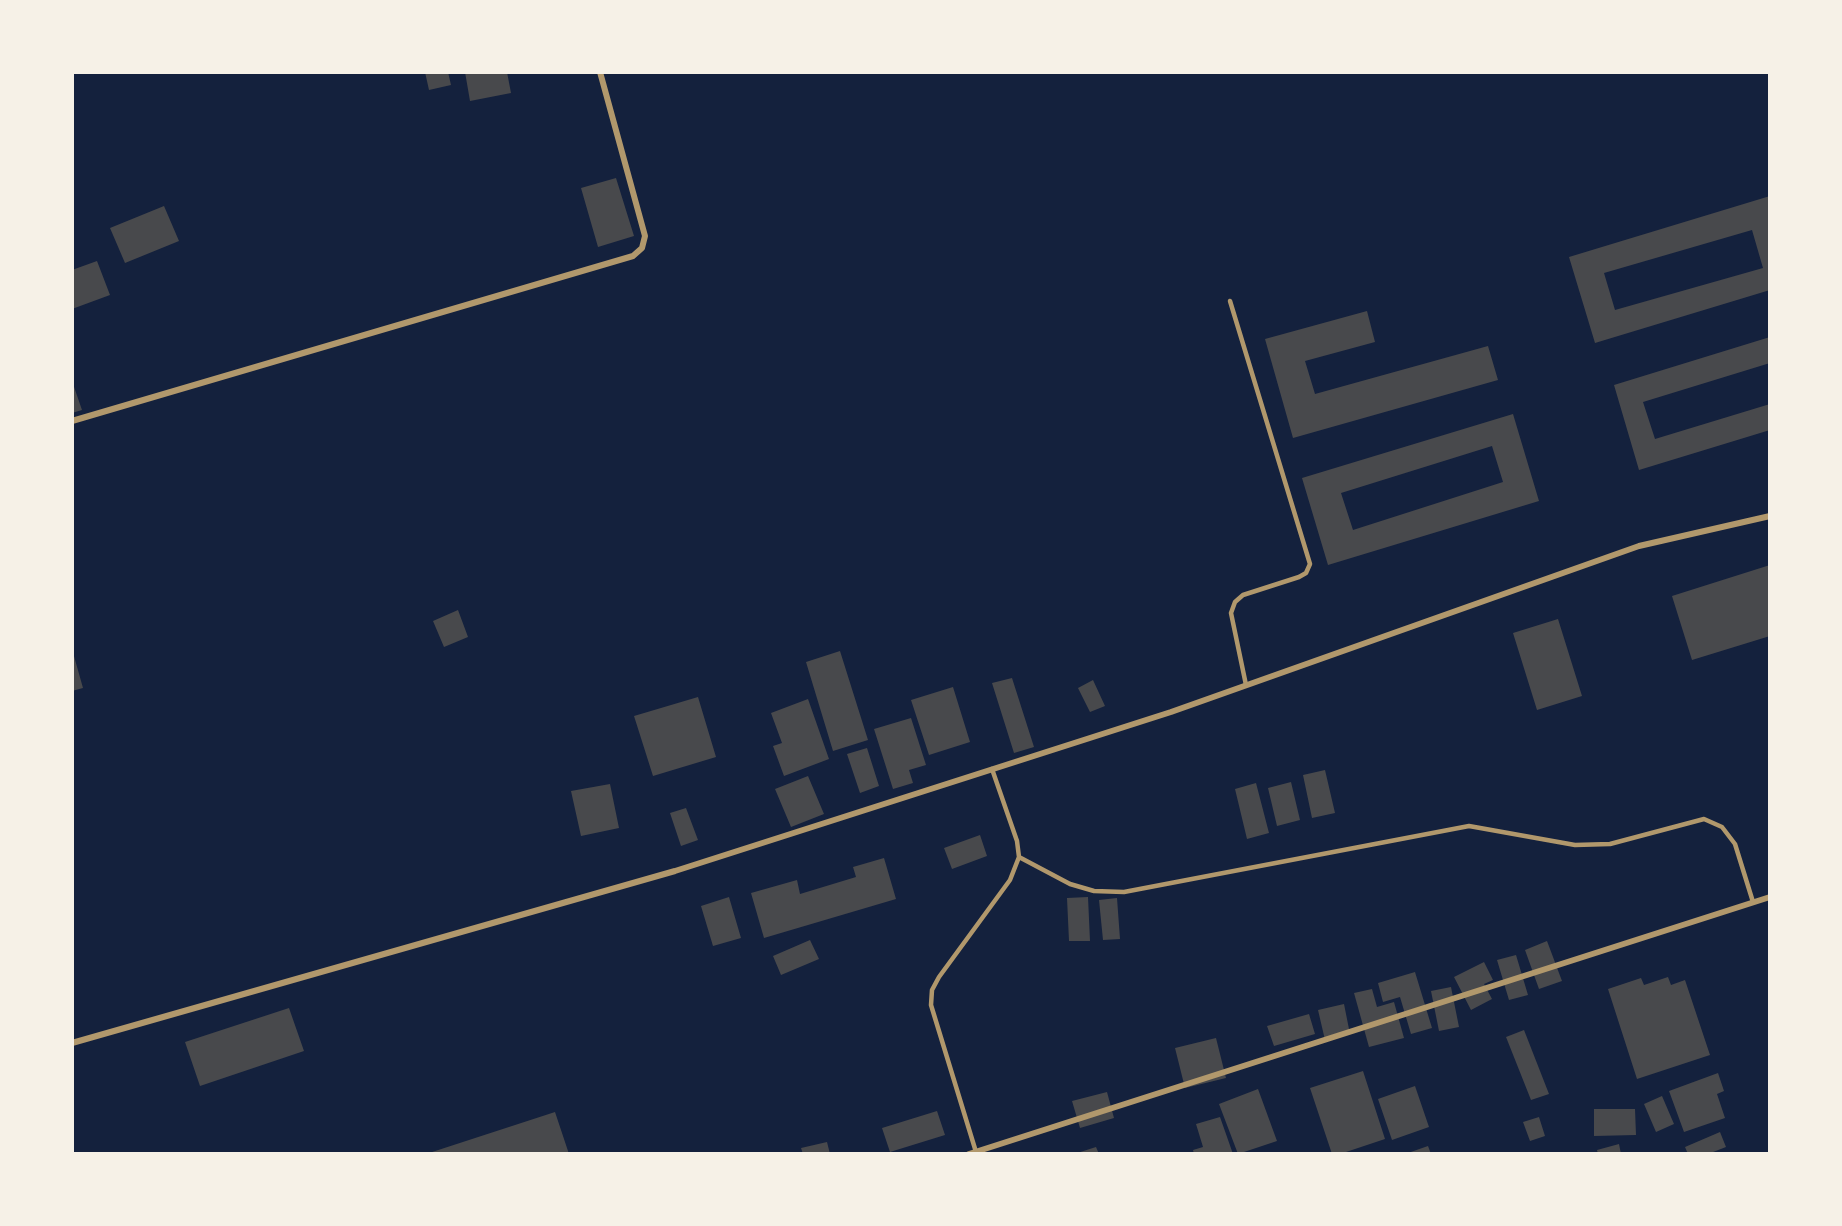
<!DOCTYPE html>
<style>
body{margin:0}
#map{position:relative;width:1842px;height:1226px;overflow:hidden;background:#14213d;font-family:Inter,sans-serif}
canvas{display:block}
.frame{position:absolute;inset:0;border:74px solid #f6f1e7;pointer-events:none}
</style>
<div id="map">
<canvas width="1842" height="1226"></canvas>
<div class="frame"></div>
</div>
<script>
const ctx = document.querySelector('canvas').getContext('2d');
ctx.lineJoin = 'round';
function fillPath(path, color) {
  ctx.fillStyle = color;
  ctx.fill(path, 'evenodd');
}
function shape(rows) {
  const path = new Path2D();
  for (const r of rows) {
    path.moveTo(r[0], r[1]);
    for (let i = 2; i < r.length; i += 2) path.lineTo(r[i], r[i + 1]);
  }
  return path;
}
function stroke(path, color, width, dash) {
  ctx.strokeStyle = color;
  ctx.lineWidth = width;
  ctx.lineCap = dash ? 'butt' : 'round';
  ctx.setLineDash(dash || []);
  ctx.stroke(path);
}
fillPath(shape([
 [425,72,448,72,451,85,429,90],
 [465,72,507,72,511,93,470,101],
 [616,178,634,236,598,247,581,188],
 [1770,196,1770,290,1595,343,1569,257],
 [1752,230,1763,268,1615,310,1604,273],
 [164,206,179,241,125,263,110,228],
 [97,261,110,295,72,309,72,270],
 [1367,311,1375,342,1305,361,1315,394,1488,346,1498,380,1293,438,1265,339],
 [1770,337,1770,363,1643,402,1655,439,1770,404,1770,430,1639,470,1614,385],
 [72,381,82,410,72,413],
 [1513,414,1539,501,1328,565,1302,478],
 [1492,446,1503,482,1353,530,1341,493],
 [1770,565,1770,636,1692,660,1672,596],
 [458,610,468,637,444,647,433,621],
 [1558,619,1582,696,1537,710,1513,633],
 [72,649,83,688,72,691],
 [840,651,868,740,833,751,806,662],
 [1012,678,1034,747,1014,753,992,683],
 [1093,680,1105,706,1090,712,1078,688],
 [953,687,970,742,929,755,911,700],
 [698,697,716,757,653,776,634,716],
 [808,699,829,759,784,776,773,746,782,743,771,713],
 [911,718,926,765,909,770,913,783,893,789,874,729],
 [867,748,879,786,860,793,847,754],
 [1325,770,1335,813,1312,818,1303,775],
 [808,776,824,814,791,827,775,789],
 [1291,782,1300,820,1277,826,1268,788],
 [1256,783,1269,833,1247,839,1235,789],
 [610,784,619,828,581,836,571,791],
 [686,808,698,840,681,846,670,813],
 [980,835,987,856,952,869,944,848],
 [884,858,896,899,764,938,751,893,797,880,800,894,856,877,853,867],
 [729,897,741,938,713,946,701,906],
 [1088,897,1090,941,1069,941,1067,898],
 [1117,898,1120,939,1103,940,1099,900],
 [810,940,819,959,781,975,773,956],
 [1547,941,1562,981,1539,989,1525,950],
 [1516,955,1528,995,1509,1000,1497,960],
 [1484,962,1493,980,1484,984,1492,999,1471,1010,1454,977],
 [1415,972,1432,1028,1411,1034,1400,997,1383,1002,1378,983],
 [1668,977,1671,985,1685,980,1710,1055,1637,1079,1608,989,1641,978,1644,985],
 [1451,987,1459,1027,1439,1031,1431,991],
 [1372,989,1377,1007,1394,1002,1404,1038,1369,1047,1354,993],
 [1344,1004,1350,1034,1325,1040,1318,1010],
 [289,1008,304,1051,200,1086,185,1042],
 [1309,1014,1315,1034,1274,1046,1267,1026],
 [1524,1030,1549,1094,1531,1100,1506,1037],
 [1216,1038,1226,1078,1185,1088,1175,1048],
 [1363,1071,1385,1139,1340,1154,1332,1154,1310,1088],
 [1718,1073,1724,1091,1717,1094,1725,1118,1684,1132,1669,1091],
 [1415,1086,1429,1127,1392,1140,1378,1099],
 [1258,1089,1277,1141,1238,1154,1219,1104],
 [1107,1092,1114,1118,1080,1128,1072,1101],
 [1662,1096,1674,1124,1656,1132,1644,1104],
 [1594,1109,1635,1109,1636,1135,1594,1136],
 [937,1111,945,1135,890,1152,882,1128],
 [555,1112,569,1154,426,1154],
 [1220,1117,1233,1154,1194,1154,1193,1150,1203,1147,1196,1124],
 [1539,1117,1545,1136,1530,1141,1523,1122],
 [1720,1132,1726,1147,1708,1154,1688,1154,1685,1147],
 [827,1142,830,1154,803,1154,801,1148],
 [1619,1144,1621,1154,1598,1154,1597,1150],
 [1428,1146,1431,1154,1405,1154],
 [1096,1147,1099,1154,1074,1154]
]), '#48494c');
stroke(shape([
 [1230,301,1310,564,1306,573,1299,577,1243,595,1235,602,1231,613,1246,685],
 [1019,857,1070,884,1094,891,1124,892,1469,826,1575,845,1610,844,1704,819,1722,827,1735,844,1753,902],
 [976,1152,931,1005,932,990,939,977,1010,880,1019,857,1017,841,992,769]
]), '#b1986c', 4.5);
stroke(shape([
 [72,421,633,256,642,248,645,236,600,72],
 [72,1043,675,871,1171,712,1639,546,1770,516],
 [969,1154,1770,897]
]), '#b1986c', 6);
</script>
